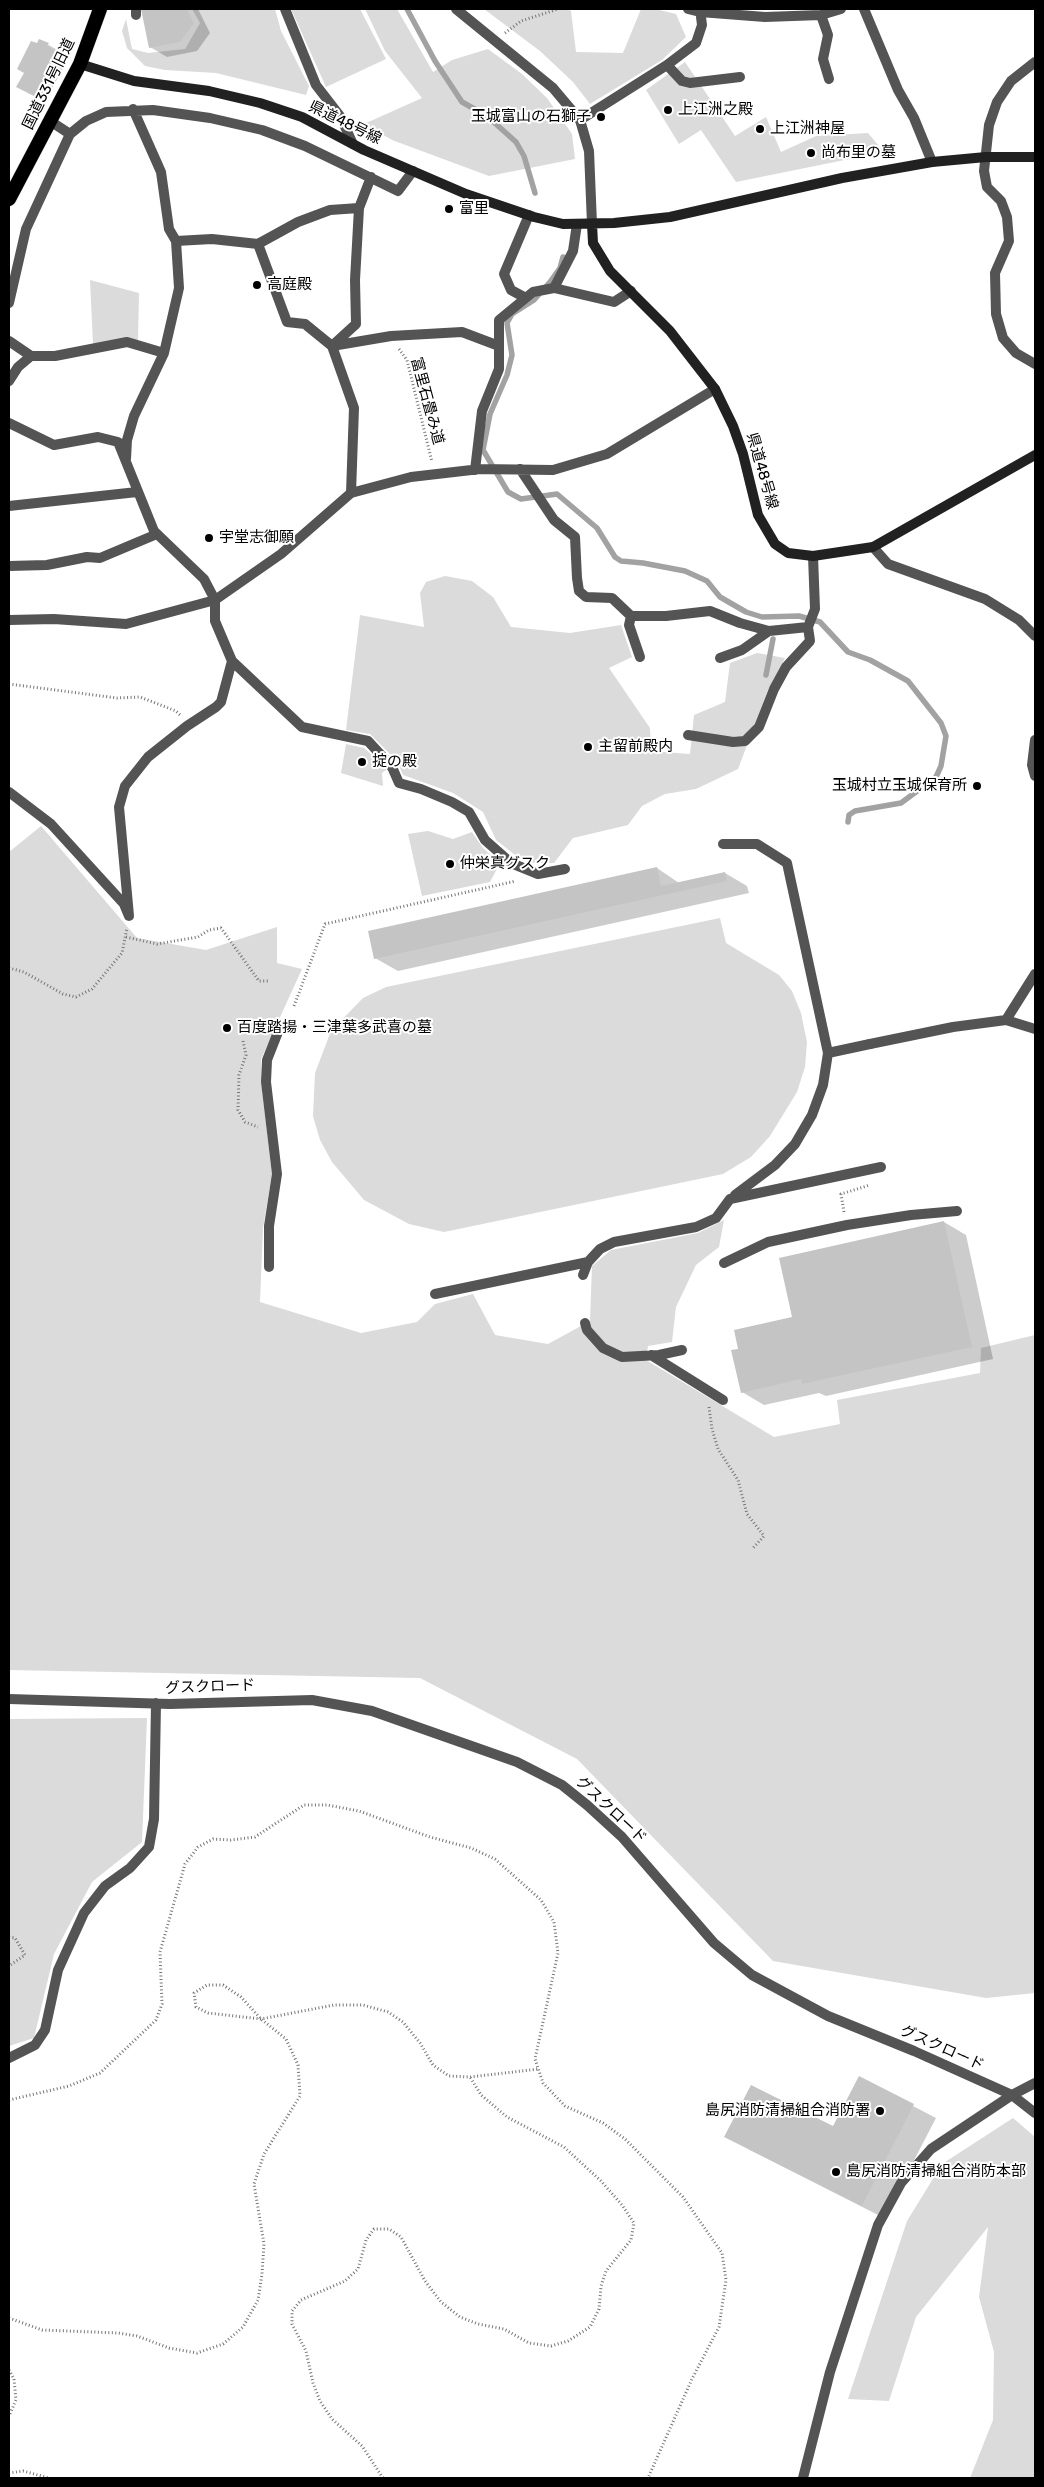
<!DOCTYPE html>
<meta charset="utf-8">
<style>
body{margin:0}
#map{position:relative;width:1044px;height:2487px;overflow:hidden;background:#fff;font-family:Rubik,sans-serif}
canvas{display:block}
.frame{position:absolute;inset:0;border:10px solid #000;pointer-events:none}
</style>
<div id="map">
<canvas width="1044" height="2487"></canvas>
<div class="frame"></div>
</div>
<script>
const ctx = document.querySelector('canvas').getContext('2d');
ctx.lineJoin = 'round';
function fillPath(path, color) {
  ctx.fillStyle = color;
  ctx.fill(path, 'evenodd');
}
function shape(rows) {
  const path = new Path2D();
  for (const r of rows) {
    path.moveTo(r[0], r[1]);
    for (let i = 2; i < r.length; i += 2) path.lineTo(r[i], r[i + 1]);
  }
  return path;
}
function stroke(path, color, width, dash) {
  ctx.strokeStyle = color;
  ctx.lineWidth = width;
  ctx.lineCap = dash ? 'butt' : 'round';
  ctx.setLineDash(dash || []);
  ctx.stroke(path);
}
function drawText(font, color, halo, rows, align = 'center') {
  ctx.font = font + ' Rubik,"Noto Sans JP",sans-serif';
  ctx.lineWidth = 4;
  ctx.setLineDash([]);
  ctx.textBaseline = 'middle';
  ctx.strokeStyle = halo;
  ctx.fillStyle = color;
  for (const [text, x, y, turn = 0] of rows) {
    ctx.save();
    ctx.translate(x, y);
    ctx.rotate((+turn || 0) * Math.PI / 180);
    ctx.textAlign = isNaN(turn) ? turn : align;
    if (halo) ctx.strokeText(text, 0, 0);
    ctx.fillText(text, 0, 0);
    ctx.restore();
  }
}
fillPath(shape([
 [192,9,275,9,281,31,309,86,306,95,216,73,165,70,145,66,127,48,122,31,126,19,132,49,148,53,185,49,200,23],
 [291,9,360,9,386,59,326,87],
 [365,9,397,9,433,72,452,60,488,49,522,74,547,98,572,134,575,159,489,176,392,140,364,124,422,98,385,51],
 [484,9,567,9,571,11,576,52,623,53,641,9,655,9,676,14,686,37,662,60,590,104,573,82,540,51],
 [685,62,735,136,766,117,781,152,816,136,868,133,884,152,736,182,701,130,679,144,646,90],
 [90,280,139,293,138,340,93,344],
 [445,576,472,581,493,597,511,627,570,633,621,625,632,657,609,668,650,728,651,751,690,754,694,715,725,702,730,663,757,653,785,658,767,692,738,769,696,789,665,794,642,806,628,825,573,838,554,863,534,863,515,855,496,840,483,812,453,793,403,775,397,761,370,734,346,730,360,615,424,627,420,593,426,582],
 [346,744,364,748,387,769,382,773,383,786,341,773],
 [41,826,137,938,206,950,277,927,277,963,302,969,261,1059,261,1082,272,1174,263,1228,260,1302,361,1333,417,1322,435,1304,473,1294,495,1335,548,1344,590,1321,592,1266,611,1250,698,1233,724,1220,719,1247,696,1265,676,1307,672,1342,648,1346,646,1360,774,1437,840,1424,837,1400,980,1373,981,1348,1035,1335,1035,1993,986,1998,773,1961,577,1759,420,1678,9,1670,9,852],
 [428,831,453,839,472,832,483,848,500,863,490,882,422,896,408,834],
 [720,918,726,943,779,975,792,991,801,1013,807,1042,805,1067,797,1092,770,1136,751,1157,723,1174,444,1232,409,1224,364,1200,332,1162,320,1140,313,1116,315,1073,331,1031,363,998,386,987],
 [147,1718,142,1842,92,1882,54,1954,34,2038,9,2046,9,1719],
 [1013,2118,1035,2137,1035,2478,970,2478,993,2420,994,2352,979,2297,988,2227,916,2317,889,2401,848,2399,907,2221,942,2164]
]), '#dbdbdb');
fillPath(shape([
 [143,9,198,9,210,33,197,51,167,57,150,47],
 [40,40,59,51,58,53,68,59,45,101,28,93],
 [657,868,679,883,725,873,747,886,749,893,398,971,375,958],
 [944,1222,966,1235,993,1359,826,1396,819,1393,764,1405,742,1392,740,1350],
 [859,2078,936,2118,884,2218,748,2149,833,2128]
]), '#0003');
stroke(shape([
 [407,9,435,61,462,102,487,116,516,142,524,156,535,193],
 [563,257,560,268,550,282,534,300,512,314,507,323,512,355,507,375,490,414,483,450,508,492,521,499,557,494,597,528,615,557,621,561,643,563,685,571,707,581,720,597,746,612,762,617,799,616,820,622,848,652,870,660,908,681,941,723,946,736,941,766,936,777,901,803,855,811,849,815,848,822],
 [766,675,773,639]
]), '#a2a2a2', 5.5);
fillPath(shape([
 [141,9,187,9,194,23,180,42,149,48],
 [39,39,49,43,47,46,58,52,34,96,16,87,24,73,17,69,31,41,37,43],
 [657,867,661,886,725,872,727,881,374,959,368,931],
 [944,1221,972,1347,802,1384,801,1379,741,1393,731,1350,738,1349,734,1330,792,1317,779,1258],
 [859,2076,914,2104,862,2206,724,2137,751,2085,833,2126]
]), '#c4c4c4');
const trunk = shape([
 [9,199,80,64,100,9]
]);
stroke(trunk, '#dbdbdb', 15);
stroke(shape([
 [505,33,521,21,558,9],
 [399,349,407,360,432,462],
 [9,684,117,698,140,697,176,711,180,715],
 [126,937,157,944,198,937,209,930,221,928,259,981,270,981],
 [9,968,24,972,63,994,76,997,92,989,122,953,127,928],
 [294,1006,325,924,516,881],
 [243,1041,246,1055,239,1075,238,1110,245,1122,258,1127],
 [844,1212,841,1194,870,1185],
 [709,1407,712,1429,718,1449,738,1480,747,1514,764,1536,753,1548],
 [9,1937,15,1938,25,1955,9,1966],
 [9,2100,69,2086,100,2073,156,2020,162,2004,160,1952,185,1864,198,1847,213,1839,231,1840,255,1837,304,1805,327,1805,359,1811,430,1837,471,1848,495,1859,541,1900,554,1922,558,1953,535,2059,543,2083,565,2106,603,2123,625,2139,683,2197,722,2253,726,2280,719,2327,692,2379,648,2478],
 [9,2318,42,2330,118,2333,137,2336,169,2348,197,2353,223,2344,243,2327,258,2300,262,2274,264,2244,254,2184,264,2154,300,2096,298,2065,286,2039,261,2019,241,1997,223,1985,207,1985,194,1993,196,2007,208,2013,261,2019,334,2005,363,2005,388,2012,403,2022,420,2043,433,2065,449,2076,470,2077,539,2069],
 [9,2370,14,2379,16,2400,9,2416],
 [9,2473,23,2471,49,2478],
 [383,2478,362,2446,332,2419,320,2401,313,2383,306,2351,292,2324,292,2311,301,2300,345,2281,358,2269,366,2240,374,2229,389,2229,401,2237,425,2281,441,2302,460,2317,478,2324,504,2329,529,2343,551,2346,568,2341,590,2327,599,2309,601,2286,606,2271,631,2240,634,2223,622,2205,601,2181,564,2147,507,2117,481,2095,470,2077]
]), '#767676', 3, [1, 2.5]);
stroke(shape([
 [392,767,399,783,421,789,452,802,469,812,485,840,511,863,538,874,565,869],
 [723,844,757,844,787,863,828,1053],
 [735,1195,775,1165,795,1144,812,1115,823,1085,828,1053,870,1044],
 [724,1263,768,1242,847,1225,911,1215,957,1211],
 [269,1267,269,1226,277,1174,266,1082,267,1060,280,1027],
 [583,1275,588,1262,600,1249,614,1242,696,1227,716,1218,730,1199,881,1167],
 [435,1294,588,1262],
 [585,1323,587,1330,603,1348,622,1357,659,1355,682,1350],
 [651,1355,723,1400]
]), '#545454', 10);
stroke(shape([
 [136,9,136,15],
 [285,9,316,85,340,116,353,144],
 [688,9,700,12,765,17,821,15,841,9],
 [864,9,898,90,914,118,932,162],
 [821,15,828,35,823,59,829,79],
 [1035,62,1011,81,997,102,989,125,984,171,987,187,1001,201,1007,217,1009,241,995,273,996,314,1003,338,1016,353,1035,364],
 [667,65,682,81,690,83,740,77],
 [133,109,161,172,169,229,176,241],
 [580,120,667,65,696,43,702,25,700,9],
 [70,134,86,121,106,112,153,110,210,118,262,130,305,146,398,191,413,171],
 [258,244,298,222,330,210,359,208,371,177],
 [554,288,573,251,577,224],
 [524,297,511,290,504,274,529,215],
 [9,303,26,229,70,134,50,121],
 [9,341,31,356],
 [332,346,391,336,462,332,499,346,499,369,482,411,475,470],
 [332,346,356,324,355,280,359,208],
 [499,346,499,320,533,292,554,288,614,302,631,291],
 [9,381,18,367,31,356,55,356,127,342,164,353],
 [9,423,54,445,98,437,118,442,154,531,204,579,215,600,281,554,351,493,411,477,480,469,553,470,607,454,715,389],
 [126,459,127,440,134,416,164,353,179,288,176,241,212,239,258,244,287,322,305,324,332,346,354,408,351,493],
 [520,469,554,520,575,537,577,578,579,591,586,597,612,598,631,616,666,616,710,611,740,623,769,631,808,627],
 [9,506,137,492],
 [873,547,888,564,985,599,1019,620,1035,636],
 [9,566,47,565,87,557,100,558,157,534],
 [631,616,629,625,640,657],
 [9,620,54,619,126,624,215,600,215,621,232,661,302,727,368,741,392,767],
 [720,658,742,650,769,631],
 [688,735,733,742,745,741,759,727,774,689,786,667,810,641,808,627,815,609,813,556],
 [1035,740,1032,765,1035,776],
 [9,792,51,824,124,904,129,916,119,807,125,786,148,757,187,726,216,707,221,702,232,661],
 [870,1044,953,1027,1006,1020,1035,974]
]), '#545454', 10);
stroke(shape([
 [456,9,553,88,580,120,589,151,592,224],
 [1006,1020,1035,1029],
 [9,1699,170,1704,312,1700,372,1711,517,1762,562,1785,587,1805,622,1837,714,1943,752,1975,828,2016,914,2051,1012,2095,1035,2113],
 [9,2058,35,2045,45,2030,58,1970,84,1913,105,1886,130,1868,149,1847,154,1819,156,1703],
 [803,2478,830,2372,878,2225,901,2183,931,2149,1012,2095,1035,2083]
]), '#545454', 10);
stroke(shape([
 [80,64,134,81,209,91,260,103,302,117,364,150,466,194,534,217,563,224,614,223,670,217,842,178,932,162,986,157,1035,157],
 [592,224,593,243,610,271,670,331,715,389,733,426,743,454,758,515,775,544,788,553,813,556,873,547,1035,455]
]), '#212121', 10);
stroke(trunk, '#000', 14);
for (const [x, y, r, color] of [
 [668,110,5,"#000"],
 [601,117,5,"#000"],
 [760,129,5,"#000"],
 [811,153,5,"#000"],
 [449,209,5,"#000"],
 [257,285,5,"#000"],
 [209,538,5,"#000"],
 [588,747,5,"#000"],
 [362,762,5,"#000"],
 [977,786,5,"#000"],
 [450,864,5,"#000"],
 [227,1028,5,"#000"],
 [880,2111,5,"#000"],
 [836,2172,5,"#000"]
]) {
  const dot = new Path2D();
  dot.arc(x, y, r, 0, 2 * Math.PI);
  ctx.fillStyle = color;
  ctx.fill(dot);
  stroke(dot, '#fff', 2);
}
drawText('15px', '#000', '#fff', [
 ["国道331号旧道",49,84,-64],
 ["県道48号線",345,123,26],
 ["富里石畳み道",427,401,75],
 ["県道48号線",762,471,74],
 ["グスクロード",210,1687,-2],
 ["グスクロード",611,1810,43],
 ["グスクロード",942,2048,24]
]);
drawText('15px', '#000', '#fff', [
 ["上江洲之殿",678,110],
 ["玉城富山の石獅子",591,117,"right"],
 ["上江洲神屋",770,129],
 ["尚布里の墓",821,153],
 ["富里",459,209],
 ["高庭殿",267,285],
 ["宇堂志御願",219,538],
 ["主留前殿内",598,747],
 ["掟の殿",372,762],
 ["玉城村立玉城保育所",967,786,"right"],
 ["仲栄真グスク",460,864],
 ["百度踏揚・三津葉多武喜の墓",237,1028],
 ["島尻消防清掃組合消防署",870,2111,"right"],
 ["島尻消防清掃組合消防本部",846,2172]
], 'left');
</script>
